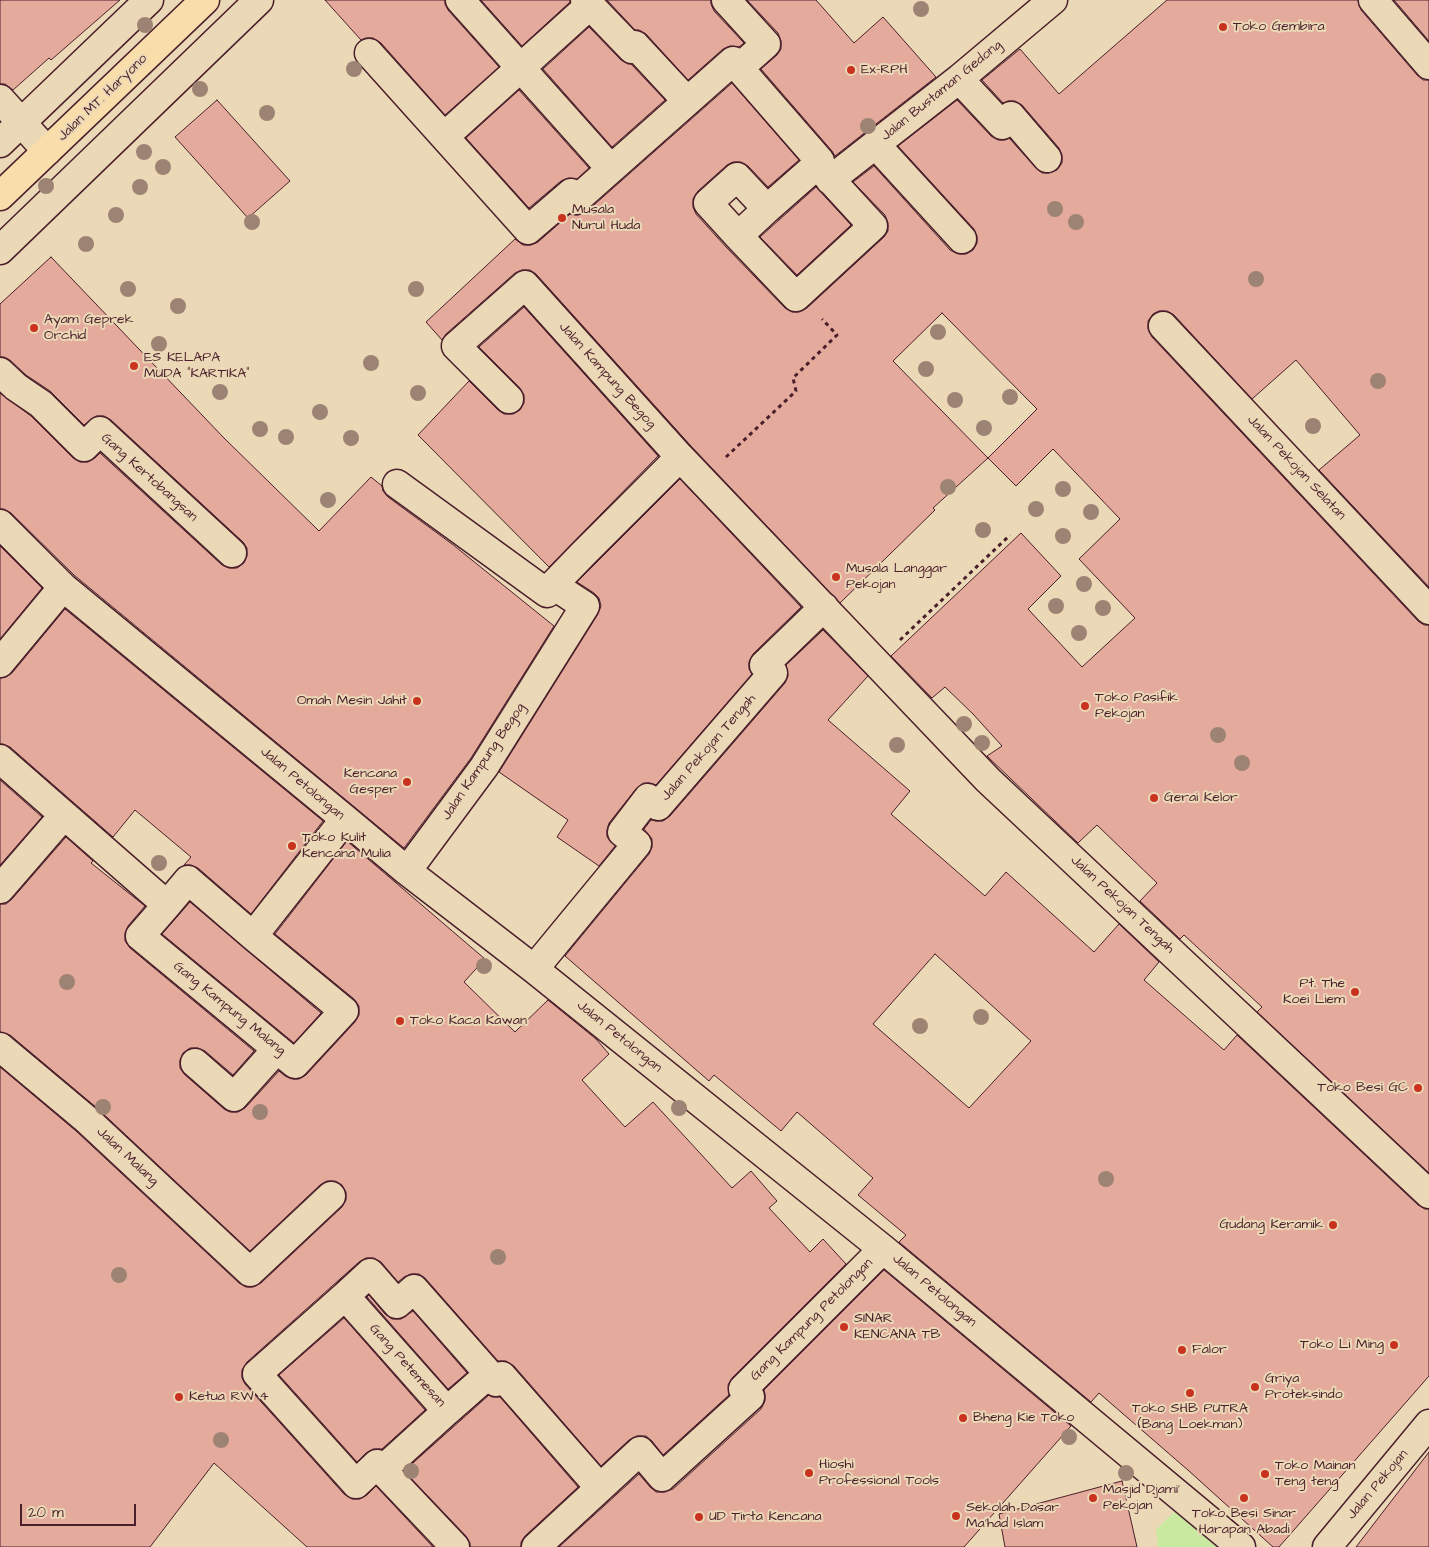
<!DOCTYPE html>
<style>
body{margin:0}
#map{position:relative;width:1429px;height:1547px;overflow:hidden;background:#ebd8b6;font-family:"Architects Daughter",sans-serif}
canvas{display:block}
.scale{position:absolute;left:20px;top:1504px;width:116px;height:22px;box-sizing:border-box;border:2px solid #4a1f2b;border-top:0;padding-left:6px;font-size:15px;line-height:18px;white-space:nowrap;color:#4a1f2b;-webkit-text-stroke:4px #ebd8b6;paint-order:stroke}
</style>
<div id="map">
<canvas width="1429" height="1547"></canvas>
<div class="scale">20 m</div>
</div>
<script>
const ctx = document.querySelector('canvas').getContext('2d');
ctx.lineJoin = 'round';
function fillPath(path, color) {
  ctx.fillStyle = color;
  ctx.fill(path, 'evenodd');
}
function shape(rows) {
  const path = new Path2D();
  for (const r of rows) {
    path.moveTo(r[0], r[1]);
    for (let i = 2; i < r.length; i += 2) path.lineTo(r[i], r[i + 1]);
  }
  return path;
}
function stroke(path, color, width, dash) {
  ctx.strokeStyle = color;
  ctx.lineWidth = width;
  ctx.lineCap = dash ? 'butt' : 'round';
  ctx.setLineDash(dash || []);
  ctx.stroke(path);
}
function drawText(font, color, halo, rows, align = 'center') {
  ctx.font = font + ' "Architects Daughter",sans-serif';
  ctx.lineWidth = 4;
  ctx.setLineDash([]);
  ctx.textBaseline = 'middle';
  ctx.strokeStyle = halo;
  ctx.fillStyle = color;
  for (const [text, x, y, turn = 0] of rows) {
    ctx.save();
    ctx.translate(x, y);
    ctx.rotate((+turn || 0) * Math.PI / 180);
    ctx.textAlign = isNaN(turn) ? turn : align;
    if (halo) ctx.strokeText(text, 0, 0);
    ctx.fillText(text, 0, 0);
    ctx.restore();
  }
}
fillPath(shape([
 [1179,1507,1229,1547,1158,1547,1156,1530]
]), '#c9e9a1');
const building = shape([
 [0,0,120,0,51,60,49,58,13,90,5,84,0,84,0,0],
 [325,0,445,0,445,4,448,10,499,67,445,115,381,43,373,38,366,38,361,40,325,0],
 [481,0,570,0,570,2,522,46,481,0],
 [607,0,711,0,711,4,714,11,744,43,739,47,730,46,723,49,688,80,646,34,639,30,635,30,607,0],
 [747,0,816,0,854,43,883,17,936,77,835,156,832,151,761,69,777,55,781,49,781,41,778,33,747,0],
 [1167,0,1358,0,1361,10,1417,75,1423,80,1429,80,1429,587,1319,470,1360,435,1296,360,1252,399,1174,315,1167,311,1159,311,1153,314,1148,321,1148,329,1152,337,1418,621,1424,625,1429,625,1429,1173,1257,1012,1262,1007,1184,935,1180,939,1140,901,1157,883,1128,855,1097,825,1078,843,987,756,1002,746,973,714,945,687,932,698,891,656,1021,533,1061,576,1028,609,1082,667,1135,618,1079,559,1120,519,1053,449,1016,486,988,458,933,508,935,510,840,603,691,446,536,274,530,270,522,270,515,273,446,334,442,340,426,322,515,239,523,245,531,245,538,242,570,214,578,215,586,212,732,83,799,160,768,187,748,166,741,162,733,162,727,165,698,191,693,199,693,207,696,214,726,247,785,308,792,312,799,312,807,308,884,237,888,231,888,223,885,215,853,182,874,166,950,250,958,254,966,254,973,250,977,243,977,236,974,229,898,146,957,100,991,136,998,140,1005,140,1009,138,1036,168,1042,173,1049,173,1057,170,1062,163,1062,155,1059,148,1022,105,1015,101,1008,101,1003,103,982,80,1020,49,1059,94,1167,0],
 [942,313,1037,409,988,458,893,361,942,313],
 [1394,0,1429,0,1429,41,1394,0],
 [589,27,621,60,628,64,631,64,665,100,612,147,543,69,589,27],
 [519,90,589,168,577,179,568,178,561,181,529,208,466,138,519,90],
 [217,100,290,181,248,218,175,137,217,100],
 [816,187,851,225,797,275,760,237,816,187],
 [51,257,224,438,319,531,371,477,382,486,383,491,388,497,452,544,554,626,471,758,404,848,74,575,11,513,4,509,0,509,0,393,31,416,73,458,80,462,88,462,95,458,100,453,222,565,229,568,237,568,244,563,247,556,247,548,243,542,111,420,104,416,96,416,84,425,50,391,26,375,10,360,4,357,0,357,0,304,51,257],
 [524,307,658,456,549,567,418,435,469,381,498,410,504,414,513,414,520,410,524,403,524,395,520,388,479,347,524,307],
 [680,479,801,607,753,654,749,662,749,669,752,674,656,785,650,783,643,783,636,789,609,823,607,830,607,837,615,846,599,866,557,837,568,820,499,772,598,614,601,606,599,598,594,593,577,582,680,479],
 [0,546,42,588,0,639,0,546],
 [65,609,323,821,251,914,198,868,191,865,184,865,191,857,135,810,113,837,10,747,3,744,0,744,0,678,6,677,12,673,65,609],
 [823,630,868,676,828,720,910,791,891,814,985,896,1006,872,1094,952,1119,924,1159,962,1144,980,1224,1050,1237,1035,1418,1205,1425,1209,1429,1209,1429,1376,1279,1547,1273,1547,1189,1471,1099,1393,1091,1402,899,1242,906,1235,858,1195,873,1178,797,1112,781,1131,714,1075,709,1081,565,956,649,854,652,847,652,839,644,829,651,820,656,821,663,821,670,816,785,683,788,676,786,665,823,630],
 [935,954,1031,1041,969,1108,873,1024,935,954],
 [0,780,42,817,0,865,0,780],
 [66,837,93,861,91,863,145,906,128,926,125,933,125,941,130,948,254,1051,233,1075,205,1051,198,1048,190,1048,183,1053,180,1060,180,1068,184,1074,224,1109,230,1112,238,1112,245,1108,279,1071,285,1076,293,1079,299,1079,306,1075,355,1022,359,1015,359,1006,354,999,275,934,347,841,485,959,464,982,515,1032,548,1000,596,1039,609,1054,582,1080,625,1127,653,1102,732,1188,751,1171,777,1201,769,1208,810,1252,823,1239,846,1264,732,1378,728,1385,729,1395,663,1455,652,1441,646,1436,637,1436,629,1440,601,1466,514,1366,506,1361,498,1361,425,1278,419,1274,411,1274,404,1277,398,1282,381,1262,374,1258,366,1258,359,1262,247,1362,242,1370,242,1378,245,1384,344,1494,352,1499,360,1499,367,1495,376,1486,433,1547,307,1547,214,1463,150,1547,0,1547,0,1067,76,1131,239,1283,246,1287,253,1287,261,1283,342,1207,346,1200,346,1192,342,1185,335,1181,327,1181,320,1185,250,1251,97,1108,10,1035,0,1032,0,904,6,904,12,899,66,837],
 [190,902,321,1013,294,1043,162,934,190,902],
 [884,1270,1071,1426,964,1547,559,1547,639,1474,650,1487,656,1492,665,1492,673,1489,761,1409,765,1401,765,1394,764,1390,884,1270],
 [369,1295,385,1314,392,1319,401,1319,413,1311,467,1373,448,1389,367,1297,369,1295],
 [344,1318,425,1410,382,1449,373,1449,366,1453,357,1462,279,1375,344,1318],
 [489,1395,492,1397,500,1397,578,1487,525,1536,521,1542,521,1547,470,1547,470,1543,466,1536,404,1471,489,1395],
 [1429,1452,1429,1547,1356,1547,1429,1452],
 [1122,1481,1137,1547,1005,1547,999,1514,1122,1481]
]);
fillPath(building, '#e4ab9d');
stroke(building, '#4a1f2b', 1);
const street = shape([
 [585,0,632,49,635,45,687,101],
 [726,0,766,44,739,68,820,161,817,165],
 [1373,0,1429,65],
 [369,53,528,230,571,193,576,200,611,169,460,0],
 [959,79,1002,125,1011,116,1047,158],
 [0,99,47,151],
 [445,136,590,5],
 [0,143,149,0],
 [876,145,962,239],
 [817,165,873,226,796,297,738,236,767,209,817,165],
 [611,169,733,61,739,68],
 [830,180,959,79,1053,0],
 [738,236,708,203,737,177,767,209],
 [0,250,259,0],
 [1163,326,1429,610],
 [0,372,16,387,41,404,84,447,100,431,232,553],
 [509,399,456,346,525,285,680,457,988,780,1429,1194],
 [397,484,547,593,553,585],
 [0,524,63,587,345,819,407,871,534,969,883,1249,1241,1547],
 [0,663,63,587],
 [0,759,167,905,140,936,295,1064,344,1011,253,936,345,819],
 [407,871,484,767,585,606,553,585,583,554,680,457],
 [0,889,64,815],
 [167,905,188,880,253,936],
 [534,969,637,844,622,832,648,798,658,806,773,673,764,665,824,607],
 [0,1047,86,1119,250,1272,331,1196],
 [195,1063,234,1097,277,1049],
 [345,1296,447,1411,382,1470,377,1464,356,1484,257,1374,345,1296],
 [345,1296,370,1273,397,1304,414,1289,489,1374],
 [447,1411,489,1374,496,1382,502,1376,600,1488],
 [382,1470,455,1547],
 [536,1547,640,1451,662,1477,750,1397,743,1389,883,1249]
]);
const secondary = shape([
 [1327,1547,1429,1424]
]);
const primary = shape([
 [0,196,205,0]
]);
stroke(street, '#4a1f2b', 31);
stroke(secondary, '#4a1f2b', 31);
stroke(primary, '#4a1f2b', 31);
stroke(shape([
 [726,457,796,391,793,378,837,335,822,319],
 [900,640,1010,535]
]), '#4a1f2b', 3, [4, 4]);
stroke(street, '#ebd8b6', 28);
stroke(secondary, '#ebd8b6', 28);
stroke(primary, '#f9ddab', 28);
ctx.fillStyle = '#9d8373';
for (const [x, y] of [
 [921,9],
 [145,25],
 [354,69],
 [200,89],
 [267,113],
 [868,126],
 [144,152],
 [163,167],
 [46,186],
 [140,187],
 [1055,209],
 [116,215],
 [252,222],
 [1076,222],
 [86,244],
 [1256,279],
 [128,289],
 [416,289],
 [178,306],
 [938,332],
 [159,344],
 [371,363],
 [926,369],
 [1378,381],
 [220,392],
 [418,393],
 [1010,397],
 [955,400],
 [320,412],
 [1313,426],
 [984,428],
 [260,429],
 [286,437],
 [351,438],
 [948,487],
 [1063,489],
 [328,500],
 [1036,509],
 [1091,512],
 [983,530],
 [1063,536],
 [1084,584],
 [1056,606],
 [1103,608],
 [1079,633],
 [964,724],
 [1218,735],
 [982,743],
 [897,745],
 [1242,763],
 [159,863],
 [484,966],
 [67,982],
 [981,1017],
 [920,1026],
 [103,1107],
 [679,1108],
 [260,1112],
 [1106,1179],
 [498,1257],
 [119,1275],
 [1069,1437],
 [221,1440],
 [411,1471],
 [1126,1473]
]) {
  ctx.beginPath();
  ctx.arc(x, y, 8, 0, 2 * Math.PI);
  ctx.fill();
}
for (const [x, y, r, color] of [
 [1223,27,5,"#c8321e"],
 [851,70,5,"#c8321e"],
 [562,218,5,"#c8321e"],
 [34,328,5,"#c8321e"],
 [134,366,5,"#c8321e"],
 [836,577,5,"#c8321e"],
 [417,701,5,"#c8321e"],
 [1085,706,5,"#c8321e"],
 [407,782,5,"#c8321e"],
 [1154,798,5,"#c8321e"],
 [292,846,5,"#c8321e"],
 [1355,992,5,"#c8321e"],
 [400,1021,5,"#c8321e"],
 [1418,1088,5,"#c8321e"],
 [1333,1225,5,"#c8321e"],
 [844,1327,5,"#c8321e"],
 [1394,1345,5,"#c8321e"],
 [1182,1350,5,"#c8321e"],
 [1255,1387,5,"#c8321e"],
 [1190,1393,5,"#c8321e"],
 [179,1397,5,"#c8321e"],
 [963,1418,5,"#c8321e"],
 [809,1473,5,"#c8321e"],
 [1265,1474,5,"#c8321e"],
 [1093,1498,5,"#c8321e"],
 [1244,1498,5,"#c8321e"],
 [956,1516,5,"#c8321e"],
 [699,1517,5,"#c8321e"]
]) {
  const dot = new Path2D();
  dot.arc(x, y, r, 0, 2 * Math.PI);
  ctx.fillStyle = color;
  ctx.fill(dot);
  stroke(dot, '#ebd8b6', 2);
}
drawText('14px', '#4a1f2b', '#ebd8b6', [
 ["Toko Gembira",1233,27],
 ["Ex-RPH",861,70],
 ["Musala",572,210],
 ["Nurul Huda",572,226],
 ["Ayam Geprek",44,320],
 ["Orchid",44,336],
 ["ES KELAPA",144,358],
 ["MUDA \"KARTIKA\"",144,374],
 ["Musala Langgar",846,569],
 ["Pekojan",846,585],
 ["Toko Pasifik",1095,698],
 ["Pekojan",1095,714],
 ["Omah Mesin Jahit",407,701,"right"],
 ["Kencana",397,774,"right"],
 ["Gesper",397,790,"right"],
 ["Gerai Kelor",1164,798],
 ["Toko Kulit",302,838],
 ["Kencana Mulia",302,854],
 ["Pt. The",1345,984,"right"],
 ["Koei Liem",1345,1000,"right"],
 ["Toko Kaca Kawan",410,1021],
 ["Toko Besi GC",1408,1088,"right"],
 ["Gudang Keramik",1323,1225,"right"],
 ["SINAR",854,1319],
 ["KENCANA TB",854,1335],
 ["Toko Li Ming",1384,1345,"right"],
 ["Falor",1192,1350],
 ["Griya",1265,1379],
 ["Proteksindo",1265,1395],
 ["Ketua RW 4",189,1397],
 ["Toko SHB PUTRA",1190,1409,"center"],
 ["(Bang Loekman)",1190,1425,"center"],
 ["Bheng Kie Toko",973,1418],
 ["Hioshi",819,1465],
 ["Professional Tools",819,1481],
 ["Toko Mainan",1275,1466],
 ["Teng teng",1275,1482],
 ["Masjid Djami'",1103,1490],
 ["Pekojan",1103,1506],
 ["Sekolah Dasar",966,1508],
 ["Ma'had Islam",966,1524],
 ["Toko Besi Sinar",1244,1514,"center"],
 ["Harapan Abadi",1244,1530,"center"],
 ["UD Tirta Kencana",709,1517]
], 'left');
drawText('14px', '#4a1f2b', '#ebd8b6', [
 ["Jalan Bustaman Gedong",942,91,-39],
 ["Jalan MT. Haryono",103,98,-44],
 ["Jalan Kampung Begog",607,376,48],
 ["Jalan Pekojan Selatan",1296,468,47],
 ["Gang Kertobangsan",149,478,42],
 ["Jalan Pekojan Tengah",709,748,-49],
 ["Jalan Kampung Begog",484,762,-56],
 ["Jalan Petolongan",302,784,40],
 ["Jalan Pekojan Tengah",1122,905,43],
 ["Gang Kampung Malang",229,1009,39],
 ["Jalan Petolongan",619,1037,39],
 ["Jalan Malang",127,1157,43],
 ["Jalan Petolongan",934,1291,40],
 ["Gang Kampung Petolongan",812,1320,-45],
 ["Gang Petemesan",407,1366,48],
 ["Jalan Pekojan",1378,1485,-50]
]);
</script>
